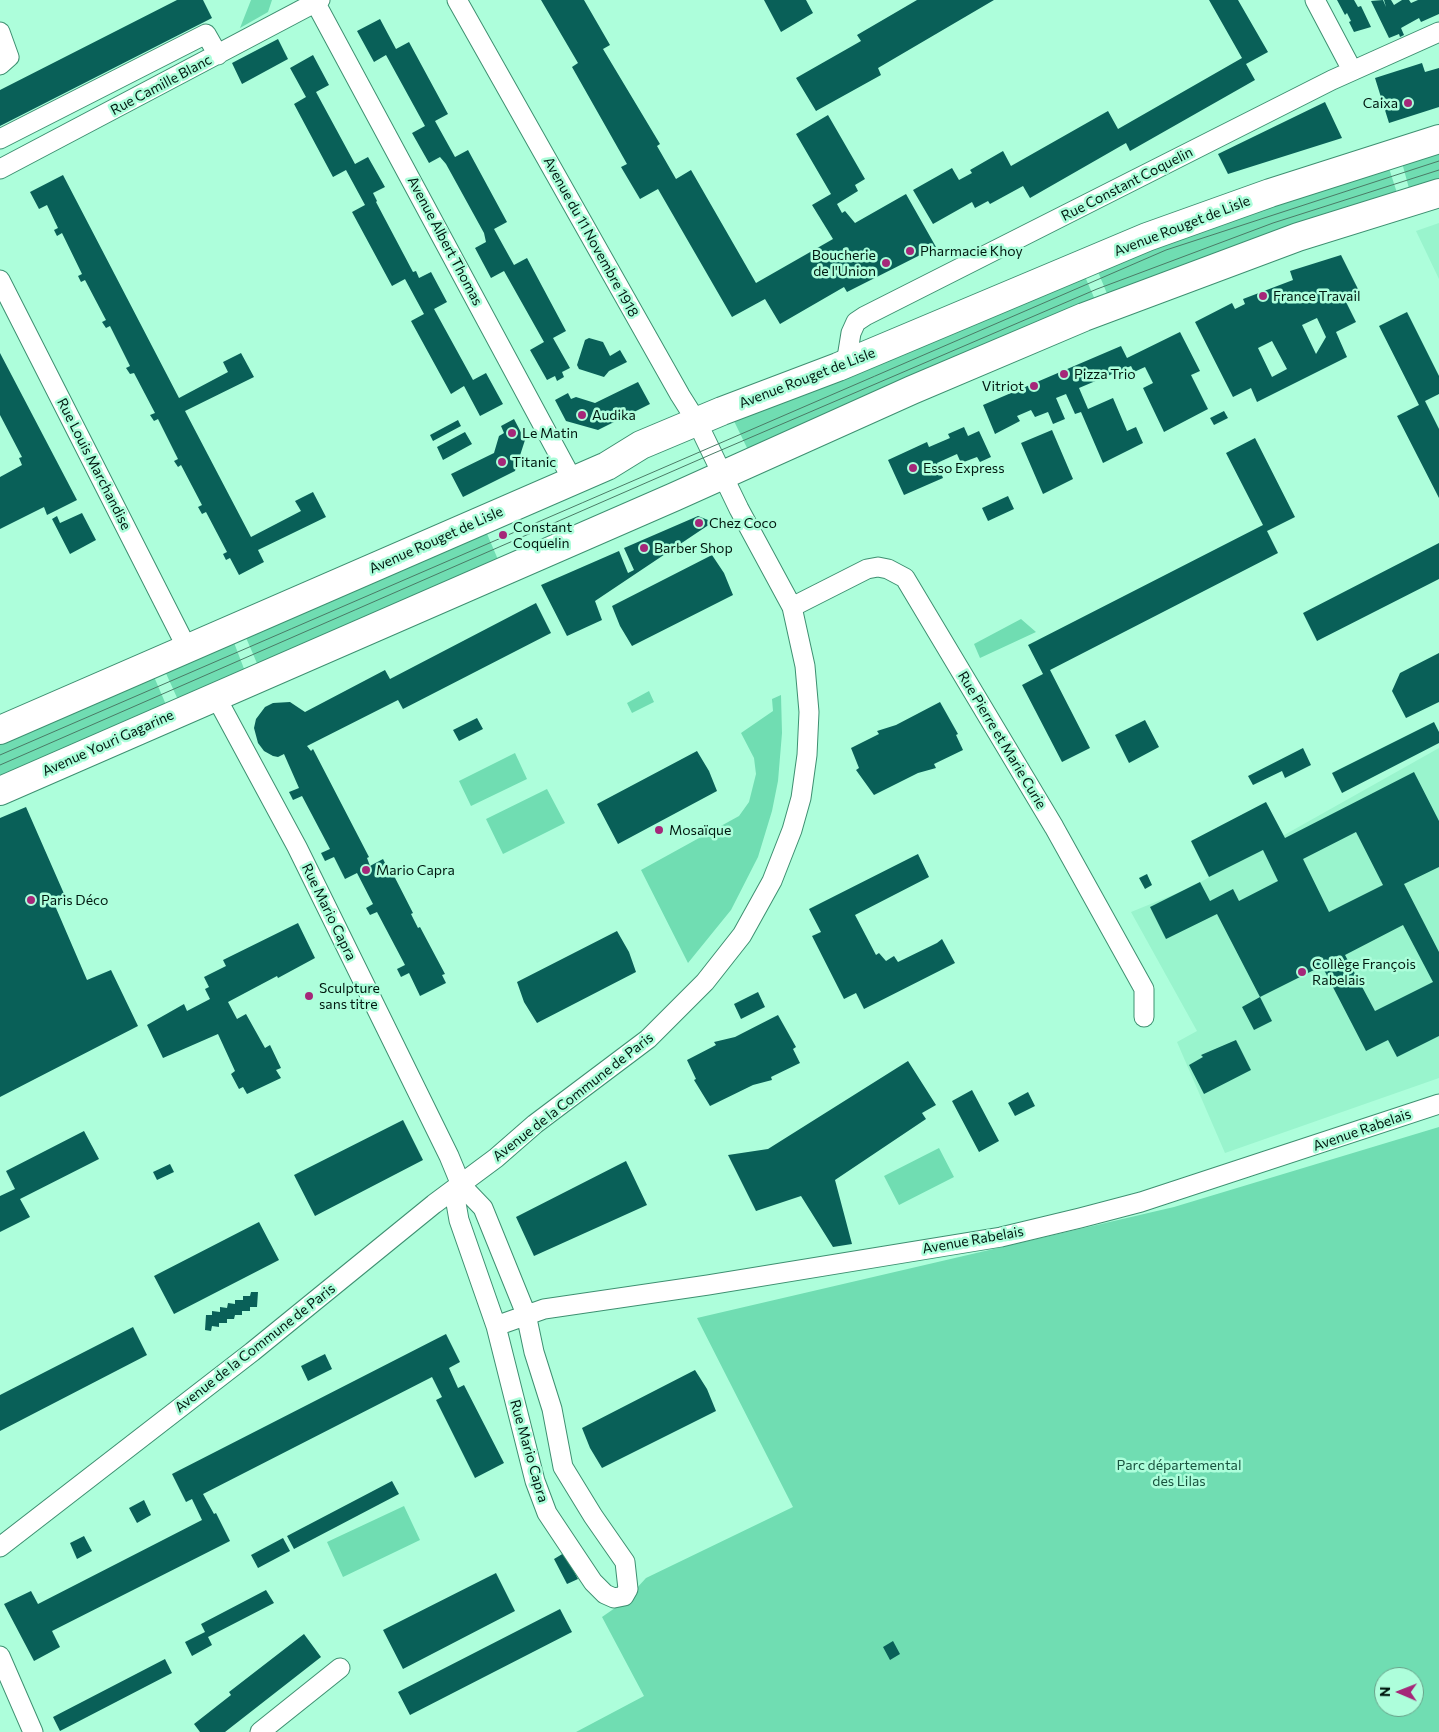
<!DOCTYPE html>
<meta charset="utf-8">
<style>
body{margin:0}
#map{position:relative;width:1439px;height:1732px;overflow:hidden;background:#adfedb;font-family:Commissioner,sans-serif}
canvas{display:block}
.north{position:absolute;left:1374px;top:1667px;width:50px;height:50px;box-sizing:border-box;background:#adfedb;border:1px solid #68a28a;border-radius:50%;rotate:271deg;font-size:14px;font-weight:700;line-height:20px;text-align:center;color:#011910}
.north::after{content:'';display:block;margin:auto;width:18px;height:22px;background:#a52779;clip-path:polygon(50% 0,100% 100%,50% 72%,0 100%)}
</style>
<div id="map">
<canvas width="1439" height="1732"></canvas>
<div class="north">N</div>
</div>
<script>
const ctx = document.querySelector('canvas').getContext('2d');
ctx.lineJoin = 'round';
function fillPath(path, color) {
  ctx.fillStyle = color;
  ctx.fill(path, 'evenodd');
}
function shape(rows) {
  const path = new Path2D();
  for (const r of rows) {
    path.moveTo(r[0], r[1]);
    for (let i = 2; i < r.length; i += 2) path.lineTo(r[i], r[i + 1]);
  }
  return path;
}
function stroke(path, color, width, dash) {
  ctx.strokeStyle = color;
  ctx.lineWidth = width;
  ctx.lineCap = dash ? 'butt' : 'round';
  ctx.setLineDash(dash || []);
  ctx.stroke(path);
}
function drawText(font, color, halo, rows, align = 'center') {
  ctx.font = font + ' Commissioner,sans-serif';
  ctx.lineWidth = 5;
  ctx.setLineDash([]);
  ctx.textBaseline = 'middle';
  ctx.strokeStyle = halo;
  ctx.fillStyle = color;
  for (const [text, x, y, turn = 0] of rows) {
    ctx.save();
    ctx.translate(x, y);
    ctx.rotate((+turn || 0) * Math.PI / 180);
    ctx.textAlign = isNaN(turn) ? turn : align;
    if (halo) ctx.strokeText(text, 0, 0);
    ctx.fillText(text, 0, 0);
    ctx.restore();
  }
}
fillPath(shape([
 [1439,223,1439,279,1416,231],
 [1439,748,1439,1078,1225,1153,1177,1042,1197,1031,1131,912,1190,888]
]), '#99f4cd');
fillPath(shape([
 [251,0,272,0,268,12,240,28],
 [1439,148,1439,183,1410,192,1401,159],
 [1388,165,1398,196,1108,296,1096,267],
 [1083,272,1096,302,749,452,734,421],
 [485,529,499,562,259,668,244,633],
 [1021,619,1036,632,980,658,974,644],
 [233,640,246,674,179,702,164,669],
 [152,672,167,707,0,780,0,739],
 [649,691,654,702,632,713,627,703],
 [781,695,782,733,778,781,772,811,758,857,731,910,688,963,641,870,739,816,749,802,756,774,754,758,741,733,773,711,772,699],
 [515,753,527,779,471,806,459,781],
 [547,789,565,823,503,854,486,819],
 [1439,1127,1439,1732,576,1732,644,1696,602,1617,625,1601,646,1578,793,1507,697,1318,1174,1207],
 [1384,1677,1414,1677,1414,1707,1384,1707],
 [939,1148,954,1177,899,1205,884,1176],
 [404,1506,420,1540,343,1577,327,1542]
]), '#70ddb2');
fillPath(shape([
 [177,0,203,0,212,18,0,126,0,90],
 [541,0,584,0,610,45,603,49,660,144,657,146,676,179,691,170,756,283,833,239,812,205,831,194,796,134,828,115,865,179,855,185,858,191,837,204,842,213,845,211,855,223,906,194,936,247,847,292,844,287,780,324,765,299,732,317,658,189,640,199,621,167,627,164,572,67,578,63],
 [764,0,806,0,813,13,781,32],
 [917,0,994,0,878,68,881,75,816,111,796,78,861,41,857,35],
 [1209,0,1238,0,1268,52,1246,64,1255,80,1130,151,1126,143,1030,198,1023,186,990,204,988,201,975,208,972,202,933,224,913,190,952,168,959,180,972,173,970,170,1003,151,1011,166,1108,111,1118,129,1242,58],
 [1337,0,1354,0,1358,7,1361,6,1371,27,1354,32,1349,22,1351,21,1347,13,1345,15],
 [1383,0,1386,7,1384,0,1391,0,1394,5,1402,0,1409,0,1411,3,1418,0,1439,0,1439,14,1421,22,1419,18,1401,28,1404,35,1400,37,1399,34,1389,38,1371,1],
 [380,19,396,49,409,42,448,114,435,121,455,157,468,150,507,222,494,229,514,265,527,258,566,331,553,338,570,368,562,372,564,377,557,381,555,376,547,380,530,350,544,342,504,271,491,278,475,248,486,242,484,233,446,164,440,157,429,163,412,133,425,126,386,55,374,62,357,31],
 [278,39,288,59,242,84,232,63],
 [313,55,329,85,316,92,355,164,368,157,385,187,373,193,377,201,376,202,413,272,416,271,419,278,431,272,447,302,434,309,473,380,486,373,503,404,480,416,464,386,451,394,411,321,424,314,405,279,392,286,352,212,365,205,346,170,333,177,294,104,306,97,290,68],
 [1422,63,1425,72,1439,68,1439,107,1389,123,1375,78],
 [1325,102,1342,138,1228,174,1218,154],
 [63,175,179,398,228,372,223,362,241,353,254,377,185,411,251,537,301,511,295,501,313,492,326,517,258,550,264,562,239,575,230,558,226,560,223,554,227,552,206,512,202,514,198,507,202,505,181,465,178,467,174,461,178,459,158,419,154,421,150,415,155,413,134,373,130,374,126,368,130,366,110,326,106,328,102,322,106,320,85,280,81,282,78,276,82,274,62,233,57,236,54,230,58,228,47,205,39,209,30,192],
 [1341,255,1360,293,1346,302,1356,322,1336,332,1347,357,1257,402,1251,388,1233,397,1195,322,1232,303,1235,309,1245,304,1243,299,1293,280,1290,271],
 [1317,318,1326,337,1316,354,1302,325],
 [1272,341,1287,369,1272,377,1258,348],
 [1407,312,1439,376,1439,394,1425,401,1439,429,1439,498,1397,416,1419,405,1379,326],
 [1180,332,1200,371,1191,375,1208,409,1164,432,1143,388,1153,383,1145,367,1134,372,1131,366,1079,388,1088,409,1113,398,1127,431,1136,427,1143,443,1103,463,1081,412,1075,414,1066,394,1056,398,1065,419,1053,424,1048,412,1035,417,1031,410,1017,416,1020,421,995,434,983,405,1121,346,1127,358],
 [589,338,603,342,610,356,620,350,627,362,609,371,604,377,579,369,577,365,585,340],
 [0,353,77,500,47,515,44,507,0,529,0,477,22,465,19,458,22,457,0,415],
 [638,382,650,404,598,430,566,421,555,400,568,393,571,399,576,397,595,403],
 [1224,411,1228,418,1214,425,1210,418],
 [514,419,525,440,515,471,463,497,451,474,494,453,499,436,504,433,501,426],
 [458,420,461,426,433,441,430,435],
 [964,427,968,436,979,431,991,457,980,462,977,457,961,463,957,454,937,463,943,478,904,495,888,460,927,442,929,447,950,438,948,434],
 [1052,430,1073,479,1043,494,1021,443],
 [465,432,472,444,443,460,437,447],
 [1255,438,1295,517,1267,531,1278,553,1050,670,1090,748,1062,762,1022,685,1043,674,1028,645,1263,525,1226,453],
 [1008,496,1014,509,988,521,982,508],
 [82,513,96,540,70,554,52,519,57,516,60,523],
 [698,516,713,522,595,601,602,620,567,636,541,585,619,551,628,573,634,570,624,548],
 [1439,543,1439,579,1317,641,1303,613],
 [712,555,724,573,733,595,632,646,620,626,612,606],
 [536,603,551,633,403,709,398,700,307,746,311,751,313,749,369,857,367,858,370,866,383,859,387,867,389,866,413,913,411,914,418,928,420,927,445,974,442,975,446,983,420,996,409,973,401,977,397,969,405,965,377,912,370,915,366,908,373,904,357,873,345,879,334,857,325,861,321,853,330,849,302,796,293,800,289,792,299,788,284,754,278,757,273,756,264,751,258,743,254,728,256,719,265,707,273,703,290,702,305,712,385,670,390,679],
 [1439,653,1439,702,1406,718,1392,691,1400,673],
 [940,702,958,734,956,735,963,750,934,764,936,768,918,773,874,795,856,770,859,768,851,748,879,734,877,731,896,725],
 [477,718,483,729,459,741,453,730],
 [1145,720,1159,747,1129,763,1115,735],
 [1434,722,1439,732,1439,743,1342,793,1332,773],
 [1303,748,1311,765,1285,778,1282,771,1253,785,1248,776],
 [697,751,709,771,717,791,618,844,597,804],
 [1414,772,1439,821,1439,867,1404,884,1439,952,1439,1036,1397,1057,1388,1040,1366,1051,1322,966,1260,997,1217,914,1166,939,1150,907,1200,882,1210,901,1233,889,1239,901,1278,881,1263,850,1209,877,1191,841,1266,802,1285,838],
 [1356,832,1383,885,1329,912,1303,859],
 [1403,925,1433,982,1375,1011,1345,955],
 [26,807,65,896,53,901,87,980,111,970,138,1026,0,1097,0,818],
 [918,854,929,877,855,915,876,955,879,953,886,961,894,956,898,962,937,943,942,939,955,963,864,1009,856,993,844,999,812,936,821,932,809,909],
 [1147,874,1152,885,1145,889,1139,878],
 [298,923,315,958,278,978,277,976,228,1002,237,1019,246,1014,265,1048,270,1045,281,1068,276,1070,281,1078,247,1094,243,1087,239,1089,231,1074,235,1071,218,1034,163,1058,147,1025,184,1004,187,1011,210,999,205,989,209,987,204,977,226,966,223,960],
 [617,931,629,952,636,972,537,1023,524,1002,517,982],
 [758,992,765,1007,741,1019,734,1004],
 [1260,997,1272,1021,1254,1030,1242,1007],
 [778,1015,796,1047,793,1049,800,1063,771,1077,772,1080,753,1085,710,1106,694,1080,696,1079,687,1060,716,1045,714,1042,735,1037],
 [1236,1040,1251,1070,1204,1094,1189,1065,1203,1057,1201,1055],
 [908,1061,936,1105,922,1113,926,1119,835,1180,852,1244,833,1247,801,1196,756,1211,728,1155,768,1149],
 [972,1090,999,1141,979,1152,952,1101],
 [1028,1092,1035,1106,1015,1116,1008,1103],
 [403,1120,423,1160,315,1216,294,1175],
 [84,1131,99,1159,20,1199,30,1217,0,1232,0,1196,15,1189,6,1171],
 [626,1161,647,1205,534,1256,516,1217],
 [170,1164,174,1172,157,1180,153,1172],
 [259,1222,279,1260,174,1314,154,1276],
 [251,1292,258,1292,257,1307,250,1307,250,1311,242,1311,242,1315,235,1315,234,1319,227,1319,227,1323,219,1323,219,1327,212,1326,211,1331,205,1330,206,1315,212,1315,212,1311,220,1312,220,1307,227,1308,228,1303,235,1304,235,1300,243,1300,243,1296,250,1296],
 [133,1327,147,1355,0,1431,0,1395],
 [446,1334,460,1362,449,1368,458,1388,464,1385,504,1463,475,1478,436,1400,442,1397,432,1377,203,1494,214,1514,216,1513,230,1541,52,1631,60,1647,34,1661,4,1604,31,1591,38,1604,202,1520,192,1499,186,1502,172,1474],
 [325,1354,332,1369,308,1381,301,1366],
 [695,1370,707,1389,716,1411,602,1468,590,1448,582,1428],
 [392,1481,399,1494,294,1549,287,1536],
 [144,1500,151,1515,137,1523,129,1508],
 [84,1536,92,1551,77,1559,70,1543],
 [283,1538,290,1551,258,1568,251,1555],
 [564,1553,578,1579,567,1584,554,1559],
 [496,1573,515,1611,403,1669,383,1630],
 [266,1590,274,1603,208,1637,212,1645,192,1656,185,1642,205,1632,201,1624],
 [560,1609,572,1632,410,1715,398,1692],
 [304,1634,321,1657,225,1732,200,1732,194,1724,231,1695,229,1692],
 [893,1641,900,1654,890,1660,883,1647],
 [165,1659,172,1673,60,1731,53,1717]
]), '#096058');
const street = shape([
 [314,0,573,481],
 [1315,0,1352,70],
 [0,32,9,57,0,65],
 [0,139,206,34,218,55],
 [0,169,320,0],
 [0,280,187,648],
 [846,364,851,333,856,322,865,316,1332,80,1439,32],
 [792,607,867,569,878,567,888,569,905,578,1054,827,1144,989,1144,1017],
 [216,697,297,847,449,1156,461,1185],
 [461,1185,483,1208,526,1314,534,1352,552,1409,563,1467,593,1516,625,1562,628,1589,624,1596,614,1598,605,1594,593,1582,547,1513,535,1481,496,1326,459,1220,456,1203,461,1185],
 [496,1326,544,1309,708,1285,1001,1237,1080,1218,1141,1202,1439,1104],
 [0,1547,252,1352,434,1204,496,1158,535,1124,648,1039,705,982,742,935,772,881,792,830,801,798,807,755,809,712,805,666,792,607,739,509,697,422,680,395,457,0],
 [0,1656,33,1732],
 [260,1732,340,1668]
]);
const primary = shape([
 [0,730,607,466,641,445,722,411,838,367,1147,237,1270,193,1439,139],
 [0,791,674,497,912,390,1084,317,1298,237,1439,193]
]);
stroke(street, '#3e9071', 21);
stroke(primary, '#3e9071', 30);
stroke(street, '#fff', 19);
stroke(primary, '#fff', 28);
stroke(shape([
 [0,755,1166,250,1439,161],
 [0,765,712,454,1097,289,1273,223,1439,170]
]), '#4a7b66', 1);
for (const [x, y, r, color] of [
 [1408,103,5,"#a52779"],
 [910,251,5,"#a52779"],
 [886,263,5,"#a52779"],
 [1263,296,5,"#a52779"],
 [1064,374,5,"#a52779"],
 [1034,386,5,"#a52779"],
 [582,415,5,"#a52779"],
 [512,433,5,"#a52779"],
 [502,462,5,"#a52779"],
 [913,468,5,"#a52779"],
 [699,523,5,"#a52779"],
 [503,535,5,"#a52779"],
 [644,548,5,"#a52779"],
 [659,830,5,"#a52779"],
 [366,870,5,"#a52779"],
 [31,900,5,"#a52779"],
 [1302,972,5,"#a52779"],
 [309,996,5,"#a52779"]
]) {
  const dot = new Path2D();
  dot.arc(x, y, r, 0, 2 * Math.PI);
  ctx.fillStyle = color;
  ctx.fill(dot);
  stroke(dot, '#adfedb', 2);
}
drawText('14px', '#011910', '#adfedb', [
 ["Rue Camille Blanc",161,85,-28],
 ["Rue Constant Coquelin",1127,184,-27],
 ["Avenue Rouget de Lisle",1182,226,-21],
 ["Avenue du 11 Novembre 1918",591,237,61],
 ["Avenue Albert Thomas",445,241,62],
 ["Avenue Rouget de Lisle",807,378,-21],
 ["Rue Louis Marchandise",94,464,63],
 ["Avenue Rouget de Lisle",436,540,-24],
 ["Rue Pierre et Marie Curie",1002,740,59],
 ["Avenue Youri Gagarine",108,743,-24],
 ["Rue Mario Capra",329,912,64],
 ["Avenue de la Commune de Paris",573,1097,-38],
 ["Avenue Rabelais",1362,1130,-19],
 ["Avenue Rabelais",973,1240,-10],
 ["Avenue de la Commune de Paris",255,1348,-38],
 ["Rue Mario Capra",529,1451,74]
]);
drawText('14px', '#011910', '#adfedb', [
 ["Caixa",1398,103,"right"],
 ["Pharmacie Khoy",920,251],
 ["Boucherie",876,255,"right"],
 ["de l'Union",876,271,"right"],
 ["France Travail",1273,296],
 ["Pizza Trio",1074,374],
 ["Vitriot",1024,386,"right"],
 ["Audika",592,415],
 ["Le Matin",522,433],
 ["Titanic",512,462],
 ["Esso Express",923,468],
 ["Chez Coco",709,523],
 ["Constant",513,527],
 ["Coquelin",513,543],
 ["Barber Shop",654,548],
 ["Mosaïque",669,830],
 ["Mario Capra",376,870],
 ["Paris Déco",41,900],
 ["Collège François",1312,964],
 ["Rabelais",1312,980],
 ["Sculpture",319,988],
 ["sans titre",319,1004]
], 'left');
drawText('14px', '#18533e', '#adfedb', [
 ["Parc départemental",1179,1465],
 ["des Lilas",1179,1481]
]);
</script>
